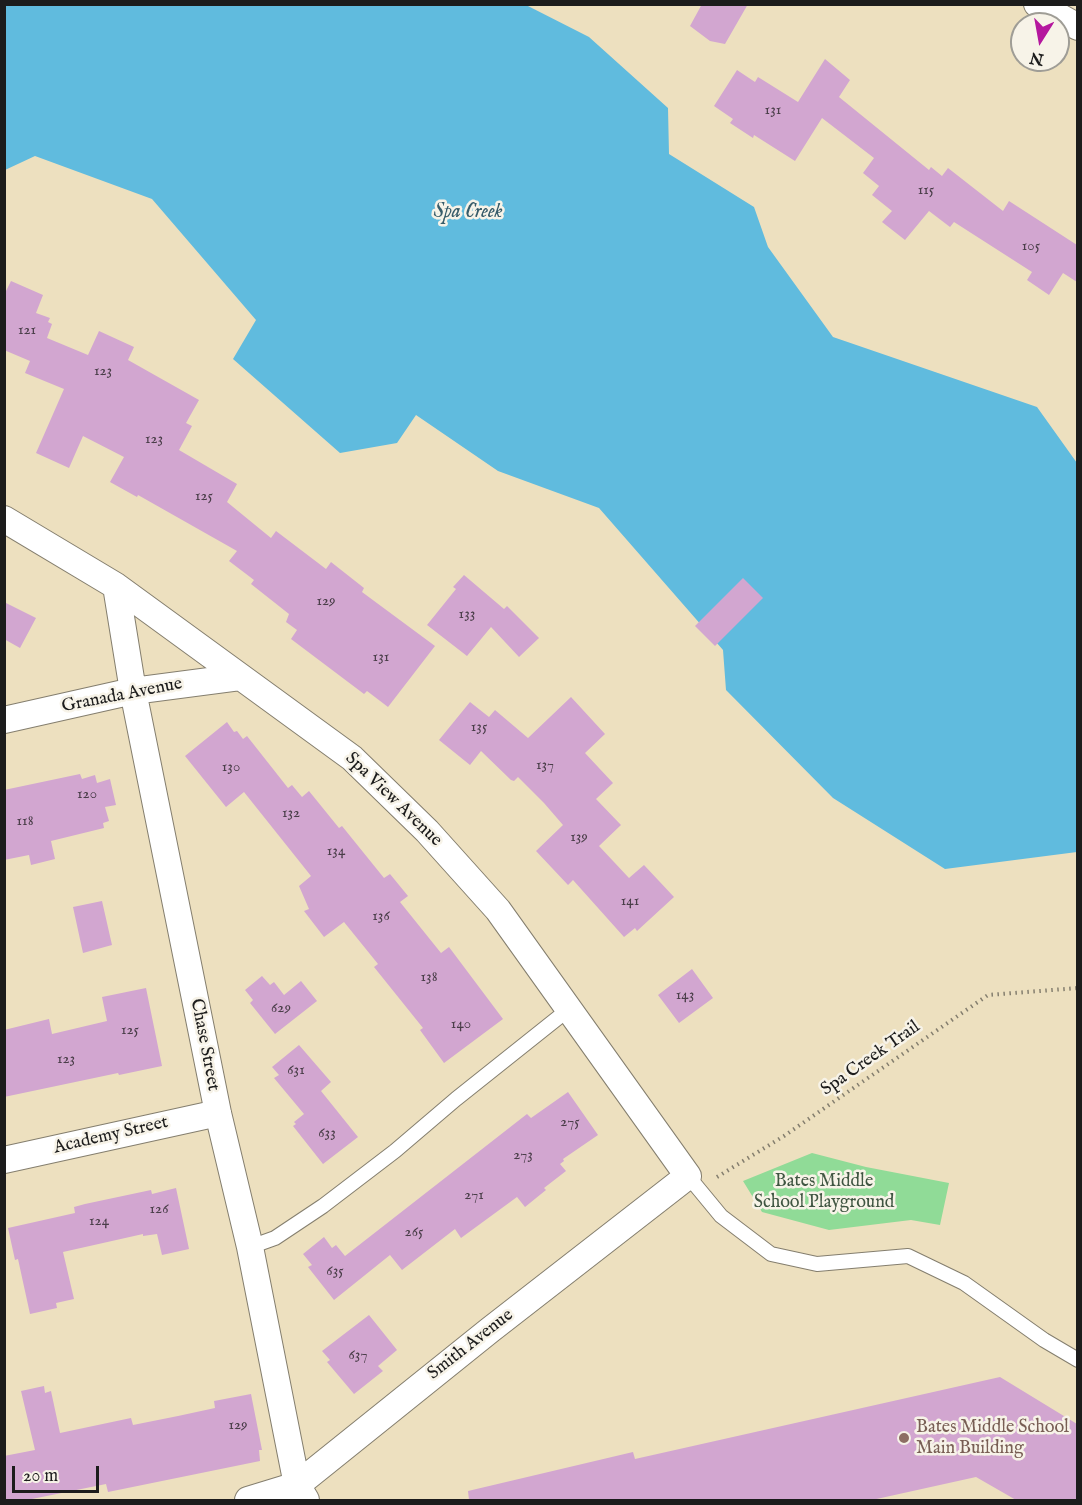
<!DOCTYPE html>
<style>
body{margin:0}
#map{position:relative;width:1082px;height:1505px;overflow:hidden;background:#ede0bf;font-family:"IM FELL English",serif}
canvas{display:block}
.frame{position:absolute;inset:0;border:6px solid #1c1c1c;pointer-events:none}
.north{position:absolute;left:1010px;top:12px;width:60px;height:60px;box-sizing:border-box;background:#f7f3e8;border:2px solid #9f9d96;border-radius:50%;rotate:191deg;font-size:16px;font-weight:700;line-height:24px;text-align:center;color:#1c1c1c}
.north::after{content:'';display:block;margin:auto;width:21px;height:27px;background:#b5179e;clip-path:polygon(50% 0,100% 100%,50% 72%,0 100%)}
.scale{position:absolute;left:12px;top:1466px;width:87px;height:27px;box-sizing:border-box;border:3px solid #1c1c1c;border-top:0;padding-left:8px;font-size:18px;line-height:21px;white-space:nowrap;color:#1c1c1c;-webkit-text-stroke:4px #f7f3e8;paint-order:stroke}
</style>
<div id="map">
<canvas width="1082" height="1505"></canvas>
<div class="frame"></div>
<div class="north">N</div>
<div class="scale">20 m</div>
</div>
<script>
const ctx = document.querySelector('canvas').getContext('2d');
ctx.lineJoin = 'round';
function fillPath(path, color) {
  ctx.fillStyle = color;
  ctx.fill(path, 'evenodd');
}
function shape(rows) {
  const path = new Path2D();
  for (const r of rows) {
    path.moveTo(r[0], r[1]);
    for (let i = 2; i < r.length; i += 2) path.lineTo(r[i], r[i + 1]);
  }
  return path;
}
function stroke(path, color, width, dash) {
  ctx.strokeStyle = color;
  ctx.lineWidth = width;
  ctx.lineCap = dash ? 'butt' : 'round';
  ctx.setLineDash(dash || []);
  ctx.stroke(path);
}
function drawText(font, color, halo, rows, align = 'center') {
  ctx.font = font + ' "IM FELL English",serif';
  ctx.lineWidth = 5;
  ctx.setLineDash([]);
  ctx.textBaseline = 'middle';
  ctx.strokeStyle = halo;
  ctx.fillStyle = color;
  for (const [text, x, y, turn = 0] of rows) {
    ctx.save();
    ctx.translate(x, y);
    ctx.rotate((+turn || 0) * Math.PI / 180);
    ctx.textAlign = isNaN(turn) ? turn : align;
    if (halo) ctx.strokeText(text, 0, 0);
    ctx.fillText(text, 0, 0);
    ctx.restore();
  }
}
fillPath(shape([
 [812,1153,866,1167,949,1183,940,1225,911,1220,829,1230,762,1212,743,1181]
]), '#90db97');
fillPath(shape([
 [5,5,526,5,589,37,668,108,669,154,754,207,768,247,833,337,1037,407,1077,463,1077,852,945,869,833,798,726,690,723,650,599,508,498,471,416,415,397,443,340,453,233,359,256,320,152,199,35,156,5,170]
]), '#60bbde');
fillPath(shape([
 [702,4,748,4,725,44,710,41,690,26],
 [825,59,850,80,839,97,929,170,931,167,942,176,948,168,1003,211,1009,201,1077,245,1077,282,1063,273,1049,295,1027,280,1032,272,954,222,950,227,929,211,905,240,882,222,892,211,872,195,879,186,863,173,874,158,822,118,795,161,754,135,753,138,730,123,733,119,714,106,737,70,755,82,758,77,798,102],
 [11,281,43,295,36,313,50,318,48,322,52,324,47,338,88,355,99,331,134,347,128,360,199,400,186,423,192,426,179,450,237,484,227,502,271,538,276,531,326,569,331,562,364,588,362,592,435,646,388,707,367,691,364,694,291,639,297,630,286,622,289,614,251,584,254,580,229,561,237,551,138,495,137,497,110,482,124,457,83,436,69,468,36,453,64,389,25,373,30,361,4,350,4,295],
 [464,575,504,609,507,606,539,638,519,657,491,627,467,656,427,625,456,589,453,587],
 [743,578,763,598,715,646,695,626],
 [4,602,36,618,20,648,4,639],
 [571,697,605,734,585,753,613,783,596,799,621,825,599,846,629,878,644,865,674,897,637,931,635,928,624,937,573,880,568,885,536,851,563,825,544,803,518,777,514,781,511,780,481,751,470,765,439,740,470,702,489,717,495,710,528,738],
 [227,722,234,732,237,731,243,739,247,736,288,788,292,785,302,797,309,791,339,828,342,826,384,878,390,874,408,896,400,902,441,953,449,947,503,1019,444,1063,420,1030,423,1028,374,967,378,964,344,922,324,937,304,911,309,909,299,886,311,876,244,792,226,807,185,756],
 [80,774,82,779,95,775,97,783,110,779,116,805,105,807,109,821,103,823,104,828,51,841,55,859,31,865,29,855,4,860,4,790],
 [102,901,112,945,83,953,73,907],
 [692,969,713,998,679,1023,658,995],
 [262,976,270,985,274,982,284,995,301,981,317,1001,275,1034,250,1003,253,1000,245,990],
 [146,988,162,1066,119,1075,118,1073,4,1097,4,1030,49,1019,52,1034,107,1021,102,997],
 [299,1045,331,1082,321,1091,358,1137,323,1164,293,1126,296,1124,294,1122,304,1114,274,1078,279,1075,272,1067],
 [568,1092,598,1135,563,1159,564,1161,560,1164,566,1171,544,1188,546,1190,525,1207,517,1197,461,1238,455,1229,402,1270,390,1255,334,1300,308,1267,312,1265,303,1254,324,1237,332,1248,336,1245,345,1256,527,1114,531,1118],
 [176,1188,189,1249,162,1255,157,1234,143,1236,143,1234,63,1252,74,1299,56,1303,57,1308,30,1314,18,1259,15,1260,8,1228,75,1213,74,1207,85,1204,151,1190,152,1194],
 [369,1315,397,1350,378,1366,383,1371,354,1394,327,1362,330,1360,322,1351],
 [1000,1377,1077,1424,1077,1500,1016,1500,976,1477,872,1500,469,1500,468,1491,633,1452,635,1459],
 [44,1386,45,1393,51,1391,60,1433,131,1418,133,1425,178,1416,215,1408,214,1401,251,1394,262,1450,259,1450,260,1461,108,1492,106,1484,27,1500,4,1500,4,1456,35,1450,21,1391]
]), '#d2a6d0');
const lane = shape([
 [688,1176,721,1216,771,1254,817,1264,908,1256,964,1283,1044,1340,1078,1360],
 [250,1247,275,1238,323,1206,395,1151,456,1099,569,1009]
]);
const street = shape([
 [1037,4,1078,27],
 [4,519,116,586,352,758,427,831,498,910,688,1176,490,1330,297,1485,248,1500],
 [116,586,133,691,218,1113,250,1247,297,1485,306,1500],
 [4,720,133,691,240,677],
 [4,1160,218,1113]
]);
stroke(lane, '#847e6e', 16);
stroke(street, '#847e6e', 28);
stroke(shape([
 [717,1177,784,1136,988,995,1078,988]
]), '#847e6e', 4, [1.5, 4.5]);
stroke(lane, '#fff', 14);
stroke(street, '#fff', 26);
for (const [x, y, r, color] of [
 [904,1438,6,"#8d6e63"]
]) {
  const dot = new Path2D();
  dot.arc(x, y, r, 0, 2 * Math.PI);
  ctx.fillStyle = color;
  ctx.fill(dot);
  stroke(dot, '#f7f3e8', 2);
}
drawText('15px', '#4a3e49', null, [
 ["131",773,111],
 ["115",926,191],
 ["105",1031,247],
 ["121",27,331],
 ["123",103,372],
 ["123",154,440],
 ["125",204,497],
 ["129",326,602],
 ["133",467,615],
 ["131",381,658],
 ["135",479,728],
 ["137",545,766],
 ["130",231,768],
 ["120",87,795],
 ["132",291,814],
 ["118",25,822],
 ["139",579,838],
 ["134",336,852],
 ["141",630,902],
 ["136",381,917],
 ["138",429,978],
 ["143",685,996],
 ["629",281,1009],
 ["140",461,1025],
 ["125",130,1031],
 ["123",66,1060],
 ["631",296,1071],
 ["275",570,1123],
 ["633",327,1134],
 ["273",523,1156],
 ["271",474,1196],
 ["126",159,1210],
 ["124",99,1222],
 ["265",414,1233],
 ["635",335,1272],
 ["637",358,1356],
 ["129",238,1426]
]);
drawText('18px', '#1c1c1c', '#f7f3e8', [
 ["Granada Avenue",122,696,-11],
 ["Spa View Avenue",393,800,44],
 ["Chase Street",204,1045,79],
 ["Spa Creek Trail",871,1059,-35],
 ["Academy Street",111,1136,-13],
 ["Smith Avenue",471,1345,-38]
]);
drawText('18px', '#3f5541', '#f7f3e8', [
 ["Bates Middle",824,1182],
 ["School Playground",824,1203]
]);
drawText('18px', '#785e54', '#f7f3e8', [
 ["Bates Middle School",916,1428],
 ["Main Building",916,1449]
], 'left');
drawText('italic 20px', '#375c6a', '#f7f3e8', [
 ["Spa Creek",468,213]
]);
</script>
